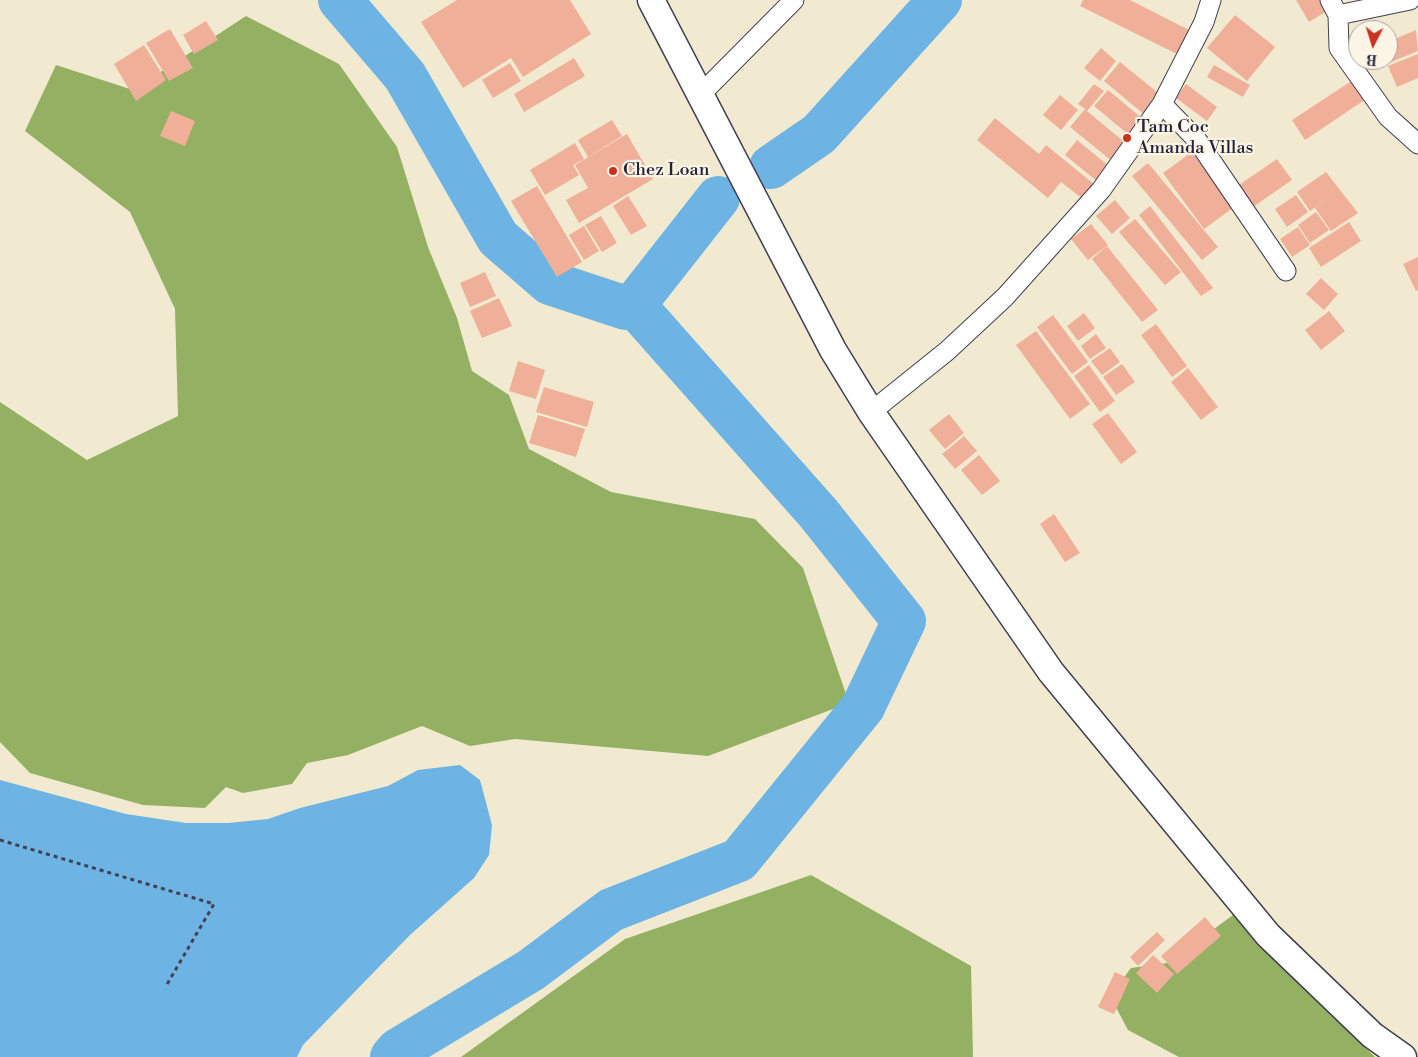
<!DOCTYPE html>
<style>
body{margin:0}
#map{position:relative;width:1418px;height:1057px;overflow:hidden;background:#f1ead0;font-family:"Libre Bodoni",serif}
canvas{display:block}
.north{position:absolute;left:1348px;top:20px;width:50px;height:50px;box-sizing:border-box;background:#fcf5e5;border:1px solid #a5a1a1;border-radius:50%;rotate:185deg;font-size:14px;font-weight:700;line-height:20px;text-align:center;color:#22223b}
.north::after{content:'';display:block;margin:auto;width:18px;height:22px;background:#c8321e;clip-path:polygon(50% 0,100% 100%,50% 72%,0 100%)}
</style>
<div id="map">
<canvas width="1418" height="1057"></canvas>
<div class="north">B</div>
</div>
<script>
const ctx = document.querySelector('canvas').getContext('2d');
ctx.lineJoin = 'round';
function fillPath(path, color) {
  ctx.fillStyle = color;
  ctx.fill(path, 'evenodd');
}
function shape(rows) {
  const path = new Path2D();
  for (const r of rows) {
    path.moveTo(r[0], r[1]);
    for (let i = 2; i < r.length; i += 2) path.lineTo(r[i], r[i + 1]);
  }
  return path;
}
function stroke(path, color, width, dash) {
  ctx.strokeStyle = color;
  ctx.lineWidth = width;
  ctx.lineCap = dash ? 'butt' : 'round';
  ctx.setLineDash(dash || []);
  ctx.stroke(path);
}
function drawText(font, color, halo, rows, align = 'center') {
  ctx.font = font + ' "Libre Bodoni",serif';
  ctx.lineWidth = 4.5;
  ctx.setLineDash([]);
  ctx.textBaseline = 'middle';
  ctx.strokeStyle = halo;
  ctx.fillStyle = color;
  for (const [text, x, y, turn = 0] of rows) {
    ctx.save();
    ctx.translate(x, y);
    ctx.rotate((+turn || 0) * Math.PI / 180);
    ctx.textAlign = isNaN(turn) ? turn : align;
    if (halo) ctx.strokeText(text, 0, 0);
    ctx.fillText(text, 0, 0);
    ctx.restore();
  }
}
fillPath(shape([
 [246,16,339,64,397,147,428,247,457,318,472,371,509,395,529,449,611,492,755,519,803,568,849,703,708,756,515,739,470,746,422,726,348,755,307,763,292,784,243,793,226,787,205,808,143,805,30,773,0,742,0,402,87,460,178,416,175,309,130,212,25,131,56,65,133,90],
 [811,875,971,966,973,1057,461,1057,625,939],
 [1233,915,1375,1057,1179,1057,1128,1030,1110,996,1131,968,1168,963]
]), '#94b062');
fillPath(shape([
 [460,765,480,780,492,825,489,855,474,878,410,935,303,1045,297,1057,0,1057,0,780,126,814,186,823,228,823,268,819,300,808,388,786,418,770]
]), '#6db3e3');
stroke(shape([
 [340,0,405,76,498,238,550,283,626,308,634,305],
 [771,167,819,134,940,0],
 [392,1057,398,1050,531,970,611,910,739,860,863,707,904,621,819,514,634,305,718,198]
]), '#6db3e3', 44);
fillPath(shape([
 [457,0,570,0,591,34,523,77,511,58,463,88,421,22],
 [1083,0,1130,0,1191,31,1179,55,1080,6],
 [1296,0,1324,0,1330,9,1309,22],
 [1235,15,1275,47,1247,81,1207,48],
 [206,21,218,40,194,54,183,35],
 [170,29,193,68,169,81,146,43],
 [1416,30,1418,51,1386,64,1384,60,1388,60,1388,42],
 [144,45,166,80,136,101,114,64],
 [1101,48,1116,61,1100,81,1084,68],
 [1418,54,1418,78,1397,87,1388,66],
 [574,58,585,76,524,112,514,94],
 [1120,62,1163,97,1146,116,1104,81],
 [510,63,521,81,493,98,482,80],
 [1214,65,1250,85,1243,97,1207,77],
 [1353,80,1366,99,1305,140,1292,120],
 [1094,84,1104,91,1087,111,1128,145,1113,162,1070,127,1085,109,1078,104],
 [1186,84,1217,107,1207,121,1176,98],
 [1108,90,1143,119,1129,135,1094,106],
 [1060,95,1078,110,1061,130,1043,115],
 [171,111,195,121,185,146,160,136],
 [995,118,1039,154,1046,145,1095,185,1083,199,1061,182,1048,198,977,140],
 [612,120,622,136,588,157,578,140],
 [627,134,653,179,579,223,566,200,588,188,575,165],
 [1077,140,1110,167,1098,182,1065,155],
 [575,143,584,159,573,165,579,175,545,195,530,170],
 [1192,152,1233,208,1204,229,1163,173],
 [1277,159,1292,180,1250,209,1236,187],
 [1148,163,1218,247,1202,260,1132,176],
 [1326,172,1358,213,1331,231,1315,208,1334,195,1310,211,1297,192],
 [537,186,582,262,557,277,511,201],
 [1296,195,1308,212,1287,227,1275,209],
 [628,196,647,226,631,235,613,206],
 [1115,200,1130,218,1112,234,1096,216],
 [1150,206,1213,288,1201,296,1139,215],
 [1316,212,1329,230,1310,243,1298,225],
 [601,216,617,243,602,252,585,225],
 [1135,219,1181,272,1165,285,1119,232],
 [1349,222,1361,241,1321,267,1309,248],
 [1091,224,1108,245,1088,260,1071,239],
 [584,226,599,251,584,260,569,235],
 [1298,227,1310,245,1292,257,1280,239],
 [1107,246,1158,310,1142,322,1092,259],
 [1418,257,1418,290,1416,291,1403,264],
 [485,272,496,296,470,307,460,283],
 [1321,278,1338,294,1324,310,1306,294],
 [499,298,512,326,482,338,470,311],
 [1329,311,1345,331,1321,350,1305,330],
 [1084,313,1095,328,1078,341,1067,326],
 [1053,315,1088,362,1072,374,1037,327],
 [1156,324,1187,366,1172,377,1141,335],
 [1036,331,1090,404,1070,419,1016,345],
 [1096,334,1106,348,1090,359,1081,346],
 [1110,348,1120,362,1102,375,1091,361],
 [518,361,545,370,536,399,509,391],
 [1122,364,1135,382,1116,395,1103,377],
 [1089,365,1115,401,1100,412,1074,376],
 [1188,368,1218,407,1201,420,1171,382],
 [544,387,594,402,587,427,536,412],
 [1108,413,1137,452,1121,464,1092,424],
 [949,414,964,433,945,449,929,430],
 [538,415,585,429,576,457,529,443],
 [964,436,977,451,955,469,942,454],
 [979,455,1000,481,982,495,961,470],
 [1054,514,1080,553,1065,562,1040,524],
 [1205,917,1221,936,1177,974,1161,956],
 [1157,932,1165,940,1138,966,1130,957],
 [1153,955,1174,974,1157,993,1136,973],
 [1115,972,1130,979,1114,1014,1098,1007]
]), '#f0af98');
const street = shape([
 [1330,0,1338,15,1339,48,1388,117,1418,144],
 [1338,15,1410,0],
 [700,95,794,0],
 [1162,104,1197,140,1286,271],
 [871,412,947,351,1005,297,1101,190,1162,104,1204,22,1211,0]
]);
const secondary = shape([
 [651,0,833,350,871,412,1051,672,1268,935,1372,1035,1403,1057]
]);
stroke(street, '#414051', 21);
stroke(secondary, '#414051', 29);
stroke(shape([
 [0,840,214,904,166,986]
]), '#414051', 3, [4, 4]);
stroke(street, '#fff', 19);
stroke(secondary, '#fff', 26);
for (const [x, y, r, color] of [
 [1127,138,5,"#c8321e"],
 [613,171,5,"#c8321e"]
]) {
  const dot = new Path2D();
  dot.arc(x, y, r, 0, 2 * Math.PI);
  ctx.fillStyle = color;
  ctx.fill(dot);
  stroke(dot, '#fcf5e5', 2);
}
drawText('18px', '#22223b', '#fcf5e5', [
 ["Tam Coc",1137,128],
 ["Amanda Villas",1137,149],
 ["Chez Loan",623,171]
], 'left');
</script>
